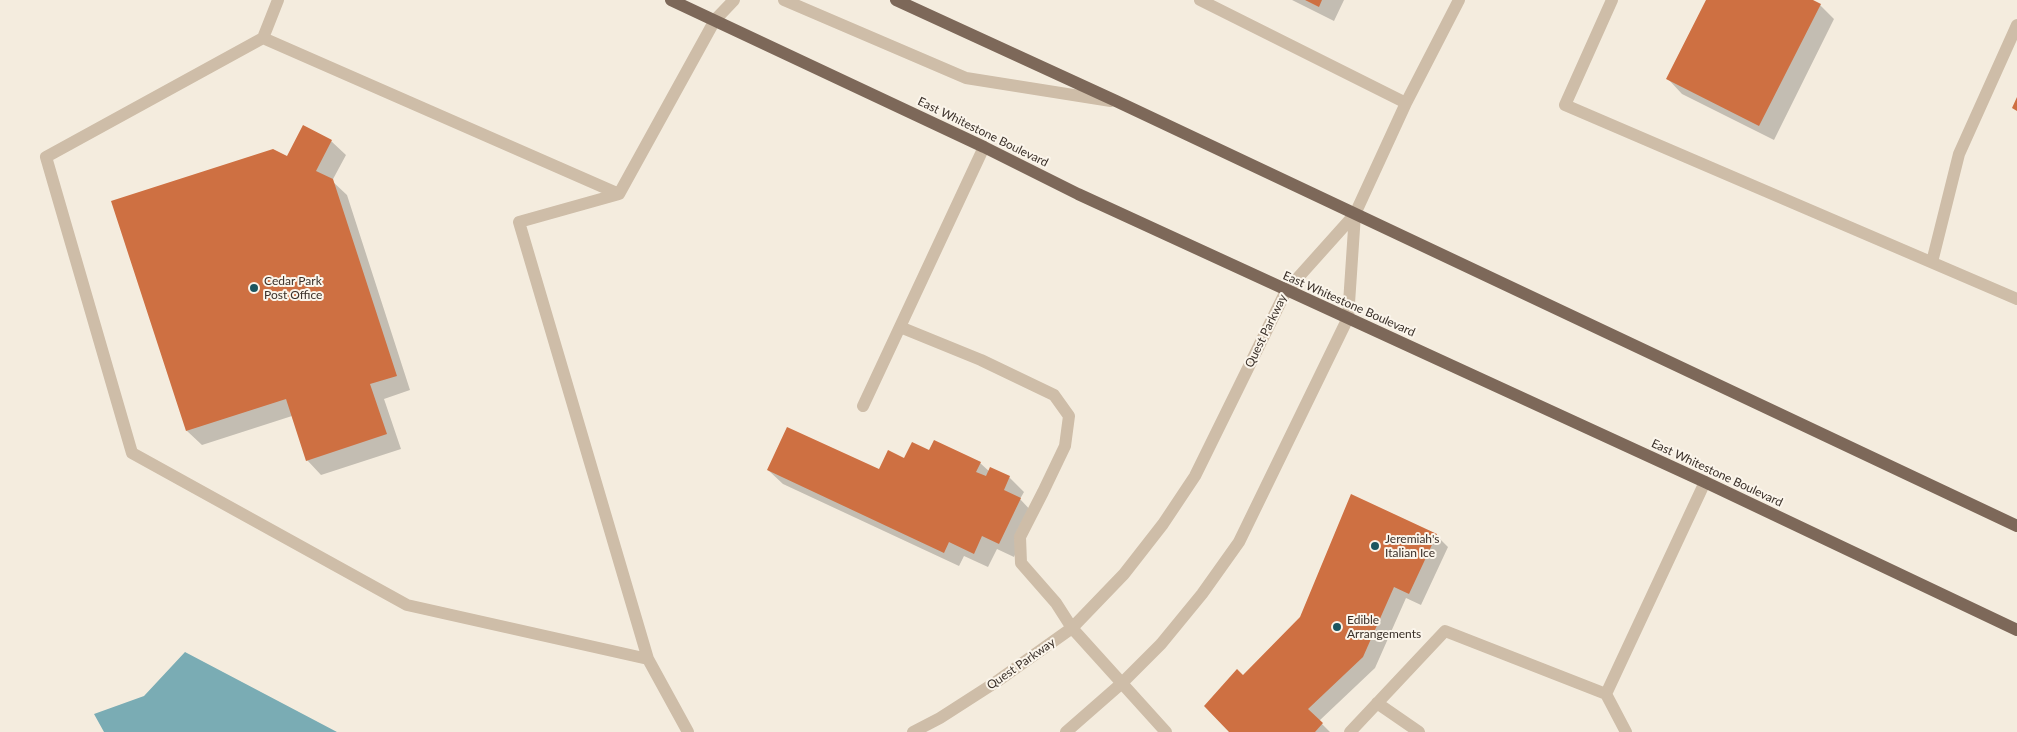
<!DOCTYPE html>
<style>
body{margin:0}
canvas{display:block;background:#f4ecde}
</style>
<canvas width="2017" height="732"></canvas>
<script>
const ctx = document.querySelector('canvas').getContext('2d');
ctx.lineJoin = 'round';
function fillPath(path, color) {
  ctx.fillStyle = color;
  ctx.fill(path, 'evenodd');
}
function shape(rows) {
  const path = new Path2D();
  for (const r of rows) {
    path.moveTo(r[0], r[1]);
    for (let i = 2; i < r.length; i += 2) path.lineTo(r[i], r[i + 1]);
  }
  return path;
}
function stroke(path, color, width, dash) {
  ctx.strokeStyle = color;
  ctx.lineWidth = width;
  ctx.lineCap = dash ? 'butt' : 'round';
  ctx.setLineDash(dash || []);
  ctx.stroke(path);
}
function drawText(font, color, halo, rows, align = 'center') {
  ctx.font = font + ' Lato,sans-serif';
  ctx.lineWidth = 4;
  ctx.setLineDash([]);
  ctx.textBaseline = 'middle';
  ctx.strokeStyle = halo;
  ctx.fillStyle = color;
  for (const [text, x, y, turn = 0] of rows) {
    ctx.save();
    ctx.translate(x, y);
    ctx.rotate((+turn || 0) * Math.PI / 180);
    ctx.textAlign = isNaN(turn) ? turn : align;
    if (halo) ctx.strokeText(text, 0, 0);
    ctx.fillText(text, 0, 0);
    ctx.restore();
  }
}
fillPath(shape([
 [185,652,337,732,104,732,94,714,144,696]
]), '#7aacb4');
fillPath(shape([
 [1292,0,1344,0,1334,21],
 [1707,0,1810,0,1820,5,1834,19,1774,140,1682,94,1668,79],
 [331,141,346,155,332,181,347,195,410,390,384,399,401,449,321,475,307,460,292,416,202,445,187,431,288,158],
 [930,451,980,463,990,472,991,469,1009,477,1024,492,1020,499,1034,514,1014,557,997,549,988,567,964,556,959,566,783,484,768,470,880,471,905,460],
 [1436,535,1448,547,1421,605,1406,598,1375,668,1319,721,1330,732,1231,732,1243,676]
]), '#0003');
fillPath(shape([
 [1305,0,1322,0,1319,7],
 [1706,0,1813,0,1821,4,1759,126,1666,79],
 [2017,97,2017,111,2012,108],
 [303,125,332,140,316,171,333,179,397,376,370,384,387,434,306,461,286,399,186,431,111,201,273,149,287,156],
 [787,427,879,469,888,450,904,458,912,442,929,450,934,440,981,462,976,472,986,476,990,467,1010,476,1004,490,1021,498,999,544,982,536,974,554,949,542,944,553,767,470],
 [1351,494,1437,534,1409,594,1394,587,1363,657,1308,709,1323,723,1315,732,1229,732,1204,706,1237,669,1243,675,1300,617]
]), '#ce7042');
stroke(shape([
 [278,0,263,38,46,157,132,453,407,605,648,659,688,732],
 [784,0,966,78,1111,101],
 [1200,0,1406,103],
 [1612,0,1565,105,2017,299],
 [263,38,619,194],
 [1932,262,1959,154,2017,25],
 [900,327,981,360,1054,395,1069,416,1065,446,1043,492,1020,537,1021,563,1056,603,1072,628,1166,732],
 [863,406,984,147],
 [648,659,519,222,619,194,715,20,734,0],
 [1606,694,1705,482],
 [1377,703,1419,732],
 [913,732,940,718,996,682,1072,628,1124,574,1163,524,1195,476,1286,291,1355,214,1406,103,1459,0],
 [1066,732,1122,683,1161,644,1202,594,1239,542,1348,318,1355,214],
 [1350,732,1445,631,1606,694,1626,732]
]), '#cebda8', 12);
stroke(shape([
 [671,0,984,147,1078,194,1705,482,2017,630],
 [896,0,1116,101,2017,526]
]), '#7d6859', 12);
for (const [x, y, r, color] of [
 [254,288,5,"#1b555f"],
 [1375,546,5,"#1b555f"],
 [1337,627,5,"#1b555f"]
]) {
  const dot = new Path2D();
  dot.arc(x, y, r, 0, 2 * Math.PI);
  ctx.fillStyle = color;
  ctx.fill(dot);
  stroke(dot, '#fbf5eb', 2);
}
drawText('12px', '#3a3029', '#fbf5eb', [
 ["East Whitestone Boulevard",983,132,26],
 ["East Whitestone Boulevard",1349,304,24],
 ["Quest Parkway",1266,331,-64],
 ["East Whitestone Boulevard",1717,473,25],
 ["Quest Parkway",1021,664,-35]
]);
drawText('12px', '#3a3029', '#fbf5eb', [
 ["Cedar Park",264,281],
 ["Post Office",264,295],
 ["Jeremiah's",1385,539],
 ["Italian Ice",1385,553],
 ["Edible",1347,620],
 ["Arrangements",1347,634]
], 'left');
</script>
